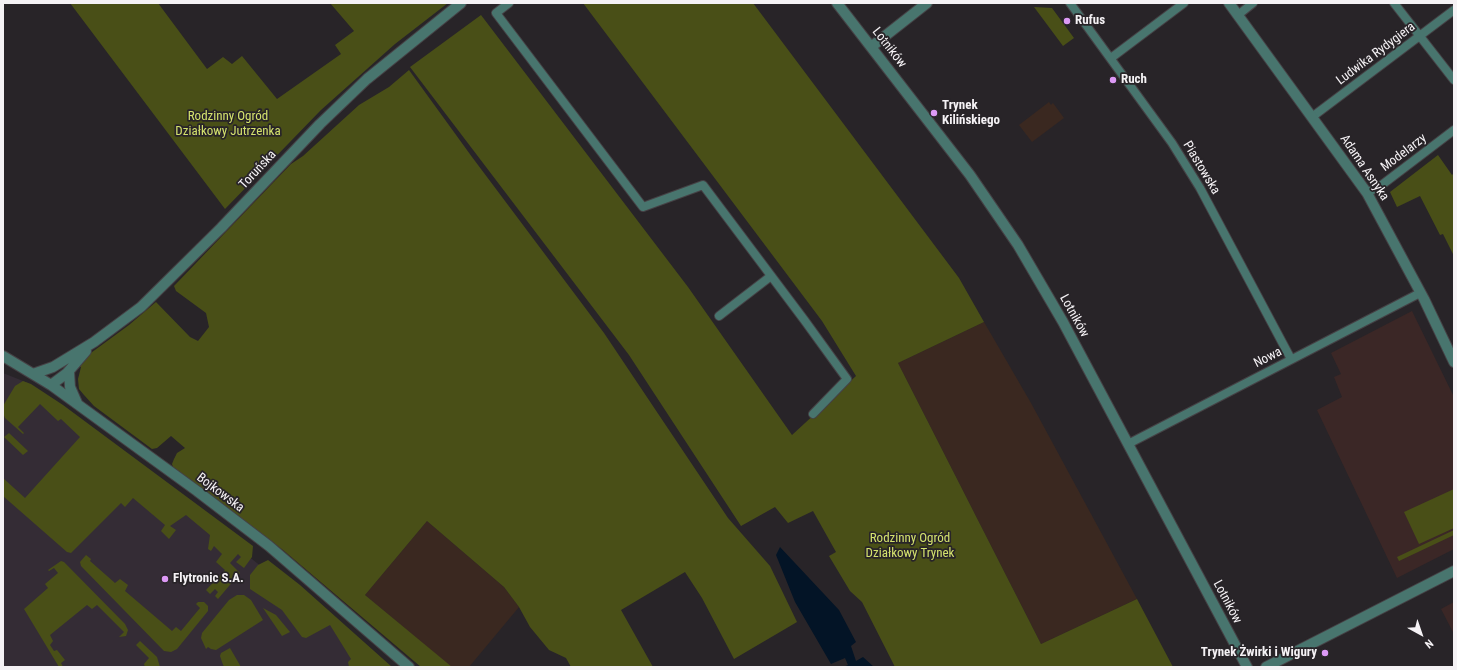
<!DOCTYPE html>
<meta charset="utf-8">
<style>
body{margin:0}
#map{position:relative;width:1457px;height:670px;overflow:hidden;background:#282428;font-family:"Roboto Condensed",sans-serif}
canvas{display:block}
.frame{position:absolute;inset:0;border:4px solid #f5f2f5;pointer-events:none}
.north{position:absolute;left:1401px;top:614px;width:40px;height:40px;-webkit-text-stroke:3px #282428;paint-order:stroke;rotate:140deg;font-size:11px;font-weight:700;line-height:16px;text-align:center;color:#f5f2f5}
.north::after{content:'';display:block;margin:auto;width:14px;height:18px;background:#f5f2f5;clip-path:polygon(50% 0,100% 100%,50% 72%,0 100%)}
</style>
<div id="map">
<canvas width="1457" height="670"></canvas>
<div class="frame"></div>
<div class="north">N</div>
</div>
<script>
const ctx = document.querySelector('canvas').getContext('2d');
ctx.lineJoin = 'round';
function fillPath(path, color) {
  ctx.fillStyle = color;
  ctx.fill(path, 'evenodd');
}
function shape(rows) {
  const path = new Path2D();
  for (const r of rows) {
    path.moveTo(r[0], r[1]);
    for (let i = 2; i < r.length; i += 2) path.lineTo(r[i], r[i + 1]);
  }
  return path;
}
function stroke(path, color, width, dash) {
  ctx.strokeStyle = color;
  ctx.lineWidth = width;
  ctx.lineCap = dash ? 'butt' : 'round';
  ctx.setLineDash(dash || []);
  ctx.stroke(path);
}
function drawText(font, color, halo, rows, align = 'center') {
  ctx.font = font + ' "Roboto Condensed",sans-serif';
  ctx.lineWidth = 3.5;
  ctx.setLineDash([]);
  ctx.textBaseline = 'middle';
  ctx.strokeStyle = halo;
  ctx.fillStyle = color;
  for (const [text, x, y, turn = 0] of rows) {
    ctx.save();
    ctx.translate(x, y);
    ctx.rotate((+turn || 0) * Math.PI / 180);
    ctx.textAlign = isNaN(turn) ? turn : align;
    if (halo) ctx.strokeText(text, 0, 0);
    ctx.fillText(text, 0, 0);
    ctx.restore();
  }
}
fillPath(shape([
 [3,373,28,383,237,547,339,629,382,667,3,667]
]), '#342c35');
fillPath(shape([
 [1049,102,1051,105,1053,103,1064,118,1032,142,1019,125],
 [984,322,1031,403,1137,599,1041,644,898,363],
 [427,521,504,587,519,607,469,667,451,667,365,595]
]), '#3a2820');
fillPath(shape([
 [1412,311,1454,397,1454,549,1397,578,1317,410,1342,397,1334,377,1341,374,1331,353],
 [1454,602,1454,634,1441,609]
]), '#3b2726');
fillPath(shape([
 [70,3,158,3,207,69,223,57,232,64,242,56,277,99,341,54,335,45,354,31,330,3,448,3,395,44,321,110,225,209],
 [583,3,753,3,959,278,984,322,898,363,1041,644,1137,599,1173,667,895,667,862,602,850,591,829,556,836,552,813,511,788,523,775,507,741,526,629,355,410,67,481,15,688,287,792,435,856,376,822,321],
 [1034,7,1052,8,1074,38,1063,46],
 [409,70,472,157,604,333,728,518,770,566,797,622,734,659,702,598,685,572,621,610,653,667,571,667,566,658,549,650,530,627,519,607,504,587,427,521,365,595,452,667,421,667,283,550,173,467,172,464,174,459,177,453,185,448,171,436,157,448,152,449,94,406,84,395,79,389,78,379,81,367,79,366,84,358,129,325,156,302,190,337,198,341,209,327,206,313,176,291,174,286,291,164,303,156,359,105,389,87],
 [1438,155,1452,175,1454,173,1454,256,1443,234,1440,235,1420,196,1397,207,1390,192],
 [23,381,31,384,63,405,253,546,252,557,244,568,236,562,241,557,238,554,230,563,240,573,218,599,215,596,218,592,215,589,210,594,206,590,225,570,216,562,222,554,214,546,211,551,208,549,210,535,186,515,170,526,176,530,169,539,161,531,165,525,133,498,125,507,121,503,71,553,67,552,3,496,3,478,25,498,80,437,61,419,58,421,40,404,18,427,24,433,23,434,5,418,3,413,3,406,15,386],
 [9,433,28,451,23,455,4,437],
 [1454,489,1454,528,1419,544,1404,512],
 [1454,530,1454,535,1399,561,1397,557],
 [86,555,91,559,90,561,115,583,120,579,128,585,125,591,172,631,176,627,181,631,200,608,196,604,198,602,204,602,208,606,208,611,177,649,171,652,164,651,81,566,80,562],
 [268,560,300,585,392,667,349,667,348,662,351,659,330,625,306,638,302,637,282,610,250,589,250,575,258,565],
 [61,561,64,562,125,624,128,630,126,636,119,637,124,632,97,605,92,609,87,605,50,635,53,641,50,645,54,651,57,650,65,660,61,663,63,667,59,667,24,609,48,588,45,584,58,573,54,568,49,571,48,570],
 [237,595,244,595,251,600,263,620,216,650,211,649,208,647,206,649,201,638,202,633,229,600],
 [263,608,276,615,290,632,282,636],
 [140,641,157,657,160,667,145,667,144,664,149,658,136,645],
 [230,648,241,667,224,667,222,662,220,656,221,653]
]), '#494f17');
fillPath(shape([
 [780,547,839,610,856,642,851,646,856,661,863,657,874,667,843,667,848,665,845,658,831,664,795,602,776,555]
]), '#031426');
const minor = shape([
 [509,3,496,13,643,207,703,185,805,321,847,379,813,414],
 [1070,3,1172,143,1200,188,1291,359],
 [1394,3,1454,80],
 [1238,15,1253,3],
 [1111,58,1184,3],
 [1312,117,1454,10],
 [1367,193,1383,184,1454,130],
 [719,316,771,276],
 [1128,444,1420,293]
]);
const tertiary = shape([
 [837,3,970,175,1018,245,1063,322,1247,667],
 [1229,3,1367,193,1424,299,1454,362],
 [871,47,927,3],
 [3,356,51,385,197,491,269,546,409,667],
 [69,371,70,387,77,403],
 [33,374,53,367,94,342,141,307,221,228,320,124,367,79,461,3],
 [51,385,67,373,86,351],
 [1266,667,1454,571]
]);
stroke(minor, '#454145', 10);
stroke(tertiary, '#454145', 12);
stroke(minor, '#48756e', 8);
stroke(tertiary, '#48756e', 10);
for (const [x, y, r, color] of [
 [1067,21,4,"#dc99f5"],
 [1113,80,4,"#dc99f5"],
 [934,113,4,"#dc99f5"],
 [165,579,4,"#dc99f5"],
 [1325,653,4,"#dc99f5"]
]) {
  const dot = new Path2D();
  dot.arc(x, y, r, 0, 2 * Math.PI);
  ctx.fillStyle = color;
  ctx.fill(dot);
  stroke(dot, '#282428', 1.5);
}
drawText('bold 13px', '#f5f2f5', '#282428', [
 ["Rufus",1075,21],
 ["Ruch",1121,80],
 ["Trynek",942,106],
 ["Kilińskiego",942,121],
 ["Flytronic S.A.",173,579],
 ["Trynek Żwirki i Wigury",1317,653,"right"]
], 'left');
drawText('13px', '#f5f2f5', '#282428', [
 ["Lotników",889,48,52],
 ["Ludwika Rydygiera",1376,54,-37],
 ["Modelarzy",1404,153,-37],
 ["Piastowska",1201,168,59],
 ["Adama Asnyka",1364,168,56],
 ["Toruńska",258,170,-47],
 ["Lotników",1074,316,61],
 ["Nowa",1268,358,-27],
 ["Bojkowska",220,493,37],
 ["Lotników",1227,602,62]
]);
drawText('13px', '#d4e26d', '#282428', [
 ["Rodzinny Ogród",228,117],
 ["Działkowy Jutrzenka",228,132],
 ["Rodzinny Ogród",910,539],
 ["Działkowy Trynek",910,554]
]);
</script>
